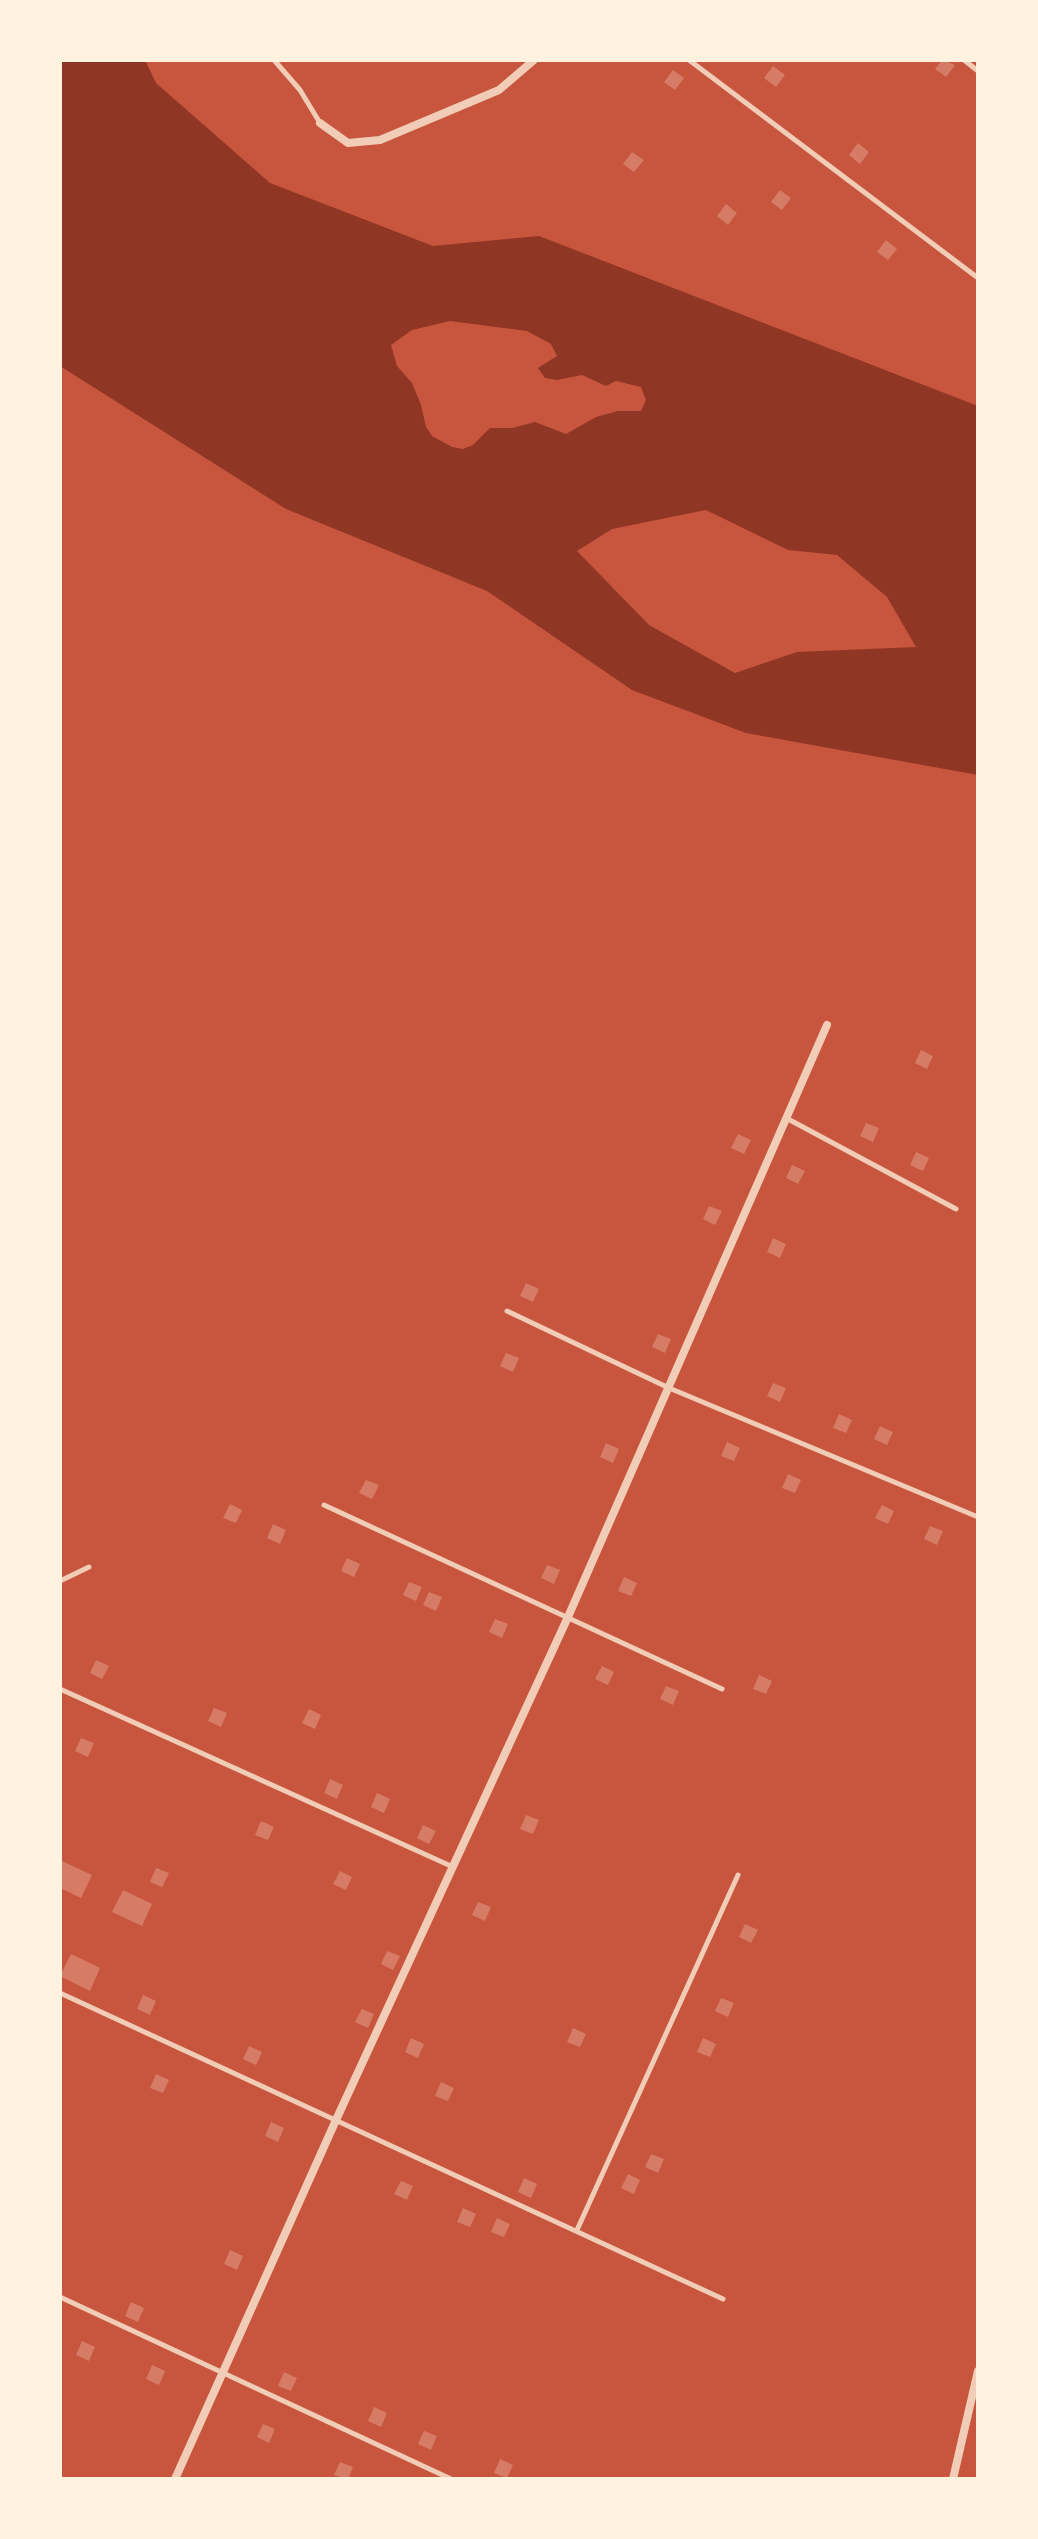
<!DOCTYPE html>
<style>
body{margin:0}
#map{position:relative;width:1038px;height:2539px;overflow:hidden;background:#c8553d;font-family:"Crimson Pro",serif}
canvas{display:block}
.frame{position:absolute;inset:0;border:62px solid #fff3e0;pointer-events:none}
</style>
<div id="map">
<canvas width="1038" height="2539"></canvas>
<div class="frame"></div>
</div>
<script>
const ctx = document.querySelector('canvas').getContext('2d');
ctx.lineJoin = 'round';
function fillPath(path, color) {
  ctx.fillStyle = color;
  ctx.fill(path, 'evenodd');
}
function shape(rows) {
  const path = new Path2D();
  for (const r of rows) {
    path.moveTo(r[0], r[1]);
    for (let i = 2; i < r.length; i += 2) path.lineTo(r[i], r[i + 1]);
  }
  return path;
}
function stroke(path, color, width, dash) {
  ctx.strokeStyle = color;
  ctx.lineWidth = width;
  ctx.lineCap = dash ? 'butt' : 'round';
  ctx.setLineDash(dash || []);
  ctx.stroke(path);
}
fillPath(shape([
 [60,60,145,60,156,83,270,183,433,246,539,236,978,406,978,775,746,733,632,690,487,591,286,509,60,366],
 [450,321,527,331,551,344,557,356,538,368,545,378,557,380,582,375,606,386,616,381,641,387,646,400,641,411,618,411,596,417,566,434,535,422,512,428,490,428,473,445,463,449,452,447,432,436,426,427,421,405,412,383,397,366,391,345,412,330],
 [706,510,788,550,837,555,887,597,916,647,797,652,735,673,649,625,577,551,612,529]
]), '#8f3625');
fillPath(shape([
 [942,60,955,65,946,77,935,69],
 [773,66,785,75,776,87,764,78],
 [673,70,684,78,675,90,664,82],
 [858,143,869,152,860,164,849,155],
 [632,152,644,160,634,172,623,164],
 [780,190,791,198,782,210,771,202],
 [726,204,737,213,728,225,717,216],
 [886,240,897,249,888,260,877,252],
 [921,1050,933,1056,927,1069,915,1063],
 [866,1123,879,1128,873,1142,860,1136],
 [738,1134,751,1140,744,1154,731,1148],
 [916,1152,929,1158,923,1171,910,1165],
 [792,1165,805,1171,798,1184,786,1178],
 [709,1206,722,1211,715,1225,703,1219],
 [773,1238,786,1244,780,1258,767,1252],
 [526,1283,539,1289,533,1302,520,1296],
 [658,1334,671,1339,665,1353,652,1347],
 [506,1353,519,1358,513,1372,500,1366],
 [773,1383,786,1388,780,1402,767,1396],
 [839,1414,852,1420,846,1433,833,1428],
 [880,1426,893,1432,887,1445,874,1439],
 [727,1442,740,1448,734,1461,721,1456],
 [606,1443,619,1449,613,1463,600,1457],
 [788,1474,801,1480,795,1493,782,1488],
 [366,1480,379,1485,372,1499,359,1493],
 [230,1504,242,1510,236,1523,223,1518],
 [882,1505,894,1511,888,1524,875,1518],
 [273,1524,286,1530,280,1544,267,1538],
 [930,1526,943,1531,937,1545,924,1539],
 [347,1558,360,1564,354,1577,341,1571],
 [547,1565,560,1570,554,1584,541,1578],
 [624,1577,637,1583,631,1596,618,1591],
 [409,1582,422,1587,416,1601,403,1595],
 [429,1592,442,1597,436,1611,423,1605],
 [495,1619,508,1624,502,1638,489,1632],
 [96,1660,109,1666,102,1679,90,1673],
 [602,1666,614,1672,608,1685,595,1679],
 [759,1675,772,1681,766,1694,753,1689],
 [666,1686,679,1691,673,1705,660,1699],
 [214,1708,227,1713,221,1727,208,1721],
 [309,1709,321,1715,315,1729,302,1723],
 [81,1738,94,1743,88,1757,75,1751],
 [330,1779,343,1785,337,1799,324,1793],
 [377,1793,390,1799,384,1813,371,1807],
 [526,1815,539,1820,533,1834,520,1829],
 [261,1821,274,1827,268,1840,255,1835],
 [423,1825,436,1831,429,1844,417,1838],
 [62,1861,92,1875,81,1898,60,1888],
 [156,1868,169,1873,162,1887,150,1882],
 [340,1871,352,1877,346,1890,333,1884],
 [123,1890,152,1904,142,1926,112,1912],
 [478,1902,491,1907,485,1921,472,1915],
 [745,1924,758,1930,751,1943,739,1937],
 [387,1951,400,1956,393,1970,381,1964],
 [71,1954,100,1968,90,1991,60,1976],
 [143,1995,156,2001,150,2015,137,2009],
 [721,1998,734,2003,728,2017,715,2011],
 [362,2009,374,2014,368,2028,355,2022],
 [573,2028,586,2034,580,2047,567,2042],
 [411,2038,424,2044,418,2058,405,2052],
 [703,2038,716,2044,710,2057,697,2052],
 [249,2046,262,2052,256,2065,243,2059],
 [156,2074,169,2080,163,2093,150,2088],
 [441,2082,454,2088,448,2101,435,2096],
 [271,2122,284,2128,278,2142,265,2136],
 [651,2154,664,2159,658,2173,645,2167],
 [628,2174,640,2180,634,2194,621,2188],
 [524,2178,537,2184,531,2198,518,2192],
 [401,2181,413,2186,407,2200,394,2194],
 [463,2208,476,2214,470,2227,457,2222],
 [497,2218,510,2224,504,2237,491,2232],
 [230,2250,243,2256,237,2270,224,2264],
 [131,2302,144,2308,138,2322,125,2316],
 [82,2341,95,2347,89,2361,76,2355],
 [152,2365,165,2371,159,2385,146,2379],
 [284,2372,297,2378,291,2391,278,2386],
 [374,2407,387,2413,381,2427,368,2421],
 [263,2424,275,2429,269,2443,257,2437],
 [424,2431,437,2436,431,2450,418,2444],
 [500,2459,513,2465,507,2478,494,2473],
 [340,2462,353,2467,348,2479,334,2475]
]), '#d67c66');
stroke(shape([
 [274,60,300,90,320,123],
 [689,60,978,278],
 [964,60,978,71],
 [788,1119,956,1209],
 [507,1311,669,1388,978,1517],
 [324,1505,722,1689],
 [60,1581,89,1567],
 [60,1689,453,1867],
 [60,1993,723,2299],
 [577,2230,738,1875],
 [60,2297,451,2479]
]), '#f1ccb7', 5);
stroke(shape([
 [320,123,348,143,380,140,499,90,534,60],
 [175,2479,336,2120,568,1617,827,1025],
 [953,2479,978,2371]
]), '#f1ccb7', 8);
</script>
